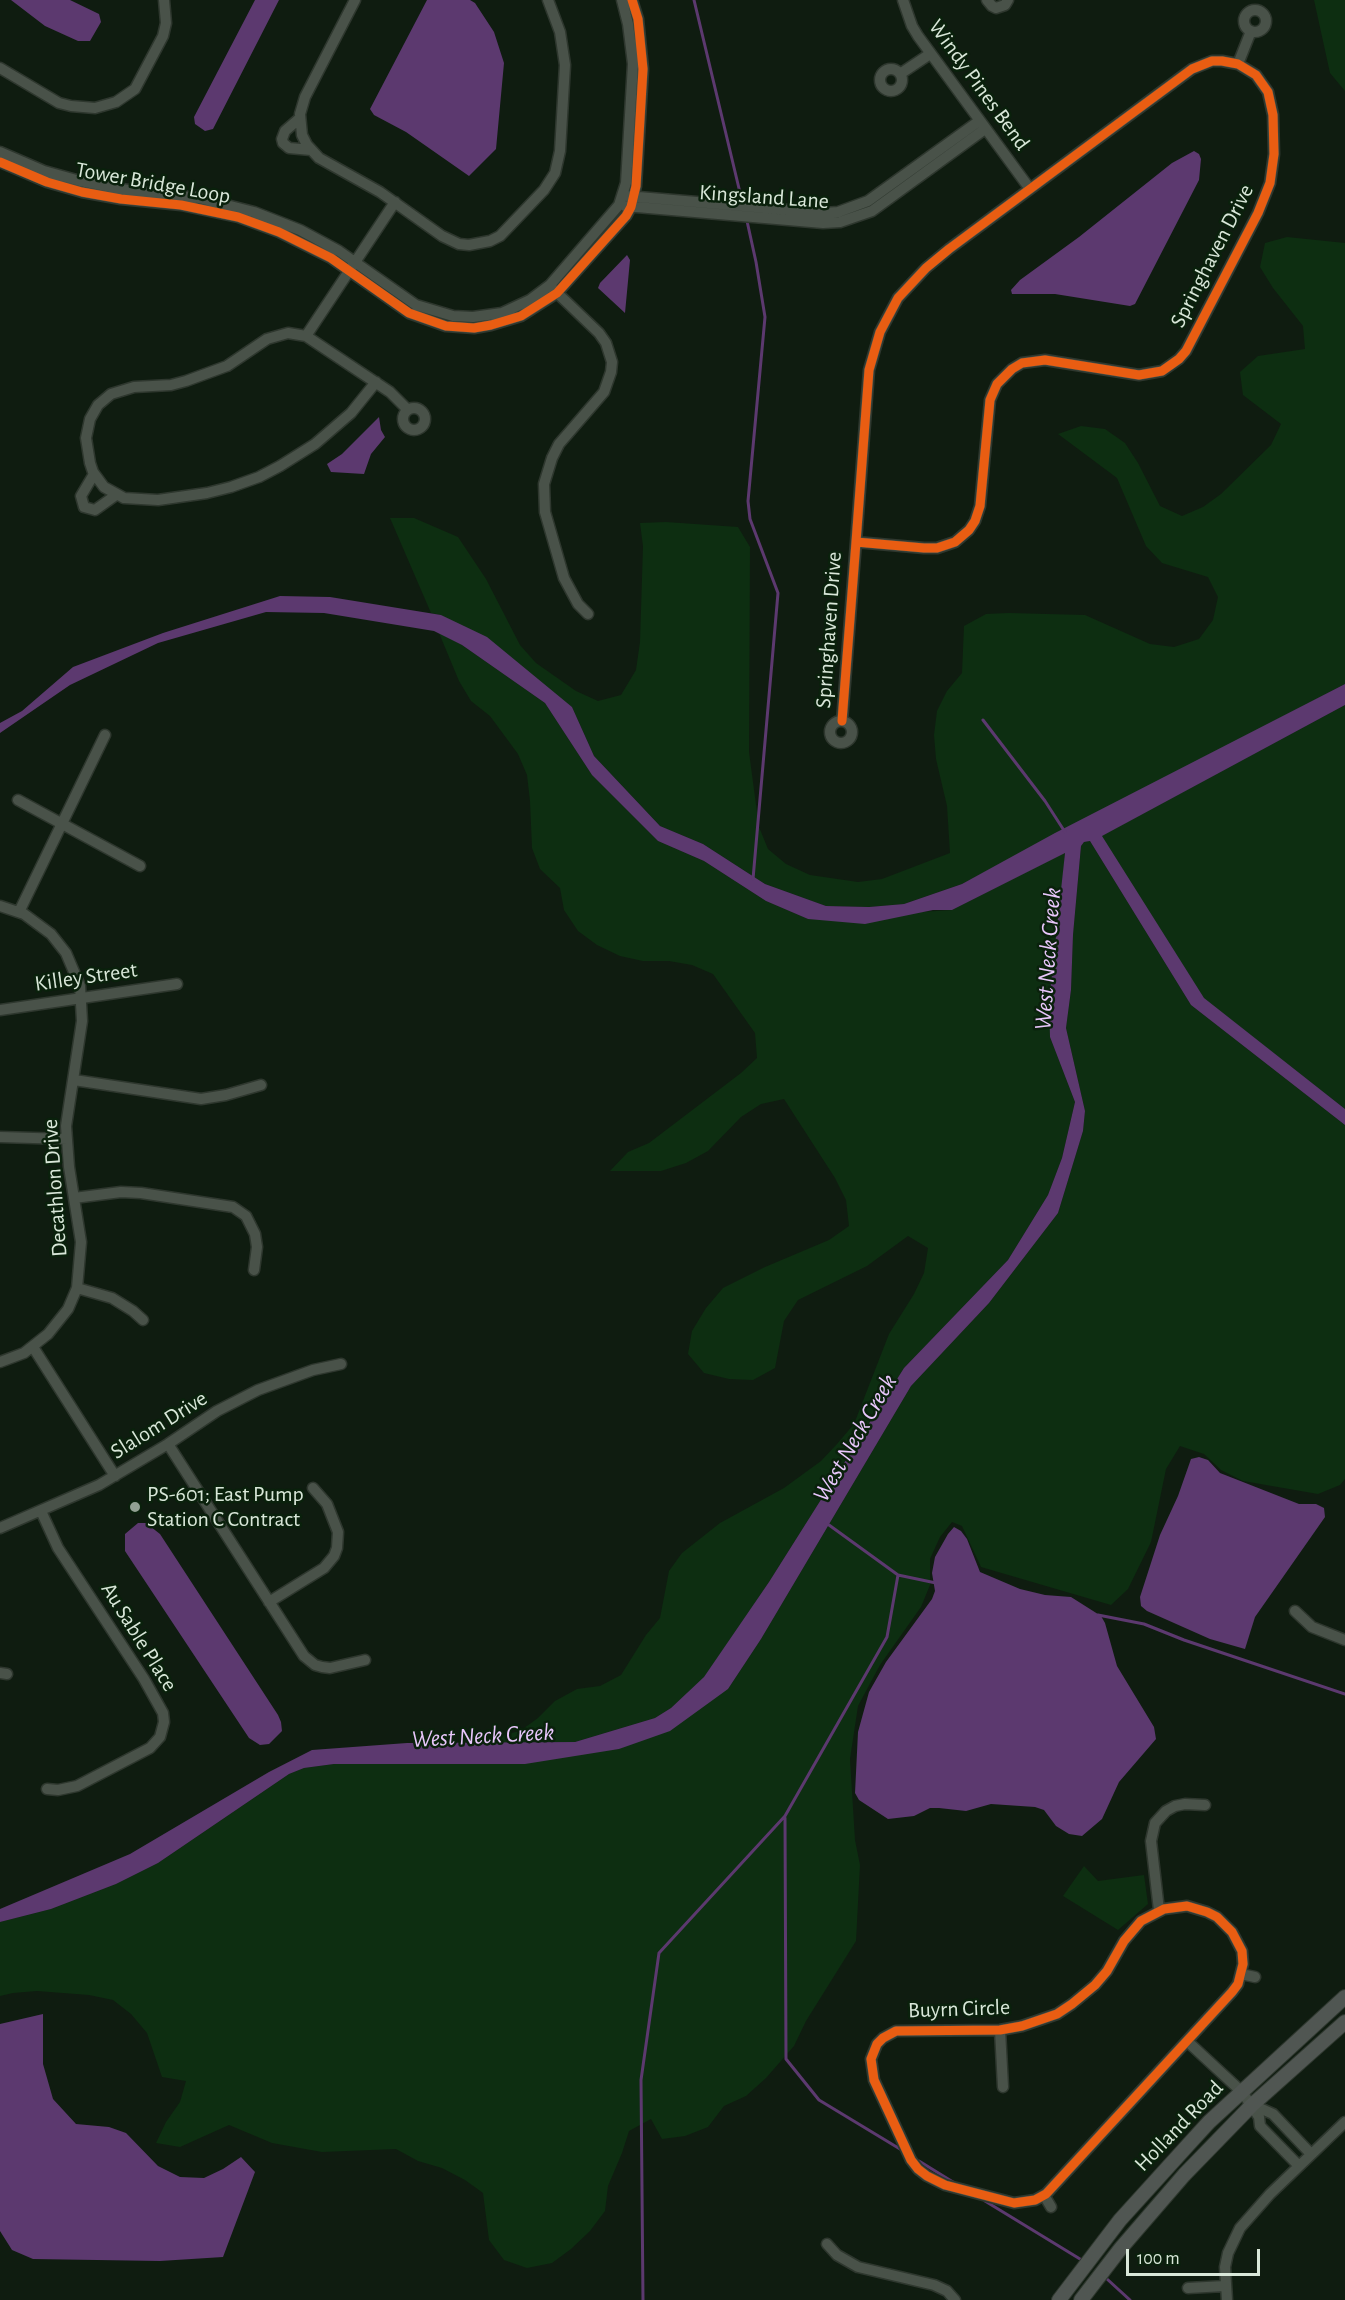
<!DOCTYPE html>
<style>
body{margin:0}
#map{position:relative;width:1345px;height:2300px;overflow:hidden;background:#0f1c10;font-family:"Alegreya Sans",sans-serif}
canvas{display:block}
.scale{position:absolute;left:1126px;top:2249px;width:134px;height:27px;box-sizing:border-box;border:3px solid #d9e7d9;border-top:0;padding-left:8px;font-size:18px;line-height:21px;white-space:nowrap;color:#d9e7d9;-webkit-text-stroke:4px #0a210c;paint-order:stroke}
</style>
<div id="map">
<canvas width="1345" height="2300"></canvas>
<div class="scale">100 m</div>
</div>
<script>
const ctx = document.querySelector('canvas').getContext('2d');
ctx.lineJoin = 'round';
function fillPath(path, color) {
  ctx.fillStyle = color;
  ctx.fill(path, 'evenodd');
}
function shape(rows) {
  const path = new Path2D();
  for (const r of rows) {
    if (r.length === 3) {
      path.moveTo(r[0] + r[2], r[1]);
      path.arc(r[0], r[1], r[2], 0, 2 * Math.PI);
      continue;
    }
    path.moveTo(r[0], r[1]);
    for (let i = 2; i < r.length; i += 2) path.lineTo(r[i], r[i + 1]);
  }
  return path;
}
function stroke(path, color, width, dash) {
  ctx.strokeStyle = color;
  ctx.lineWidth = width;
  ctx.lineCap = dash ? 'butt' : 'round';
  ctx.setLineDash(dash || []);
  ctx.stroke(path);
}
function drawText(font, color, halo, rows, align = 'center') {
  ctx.font = font + ' "Alegreya Sans",sans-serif';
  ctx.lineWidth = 5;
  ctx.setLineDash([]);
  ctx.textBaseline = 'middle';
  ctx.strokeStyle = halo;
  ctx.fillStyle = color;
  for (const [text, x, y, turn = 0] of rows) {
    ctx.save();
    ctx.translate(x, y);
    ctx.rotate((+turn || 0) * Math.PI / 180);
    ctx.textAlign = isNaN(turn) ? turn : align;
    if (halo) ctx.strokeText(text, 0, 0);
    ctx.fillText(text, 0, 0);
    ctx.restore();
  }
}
fillPath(shape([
 [1314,0,1345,0,1345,91,1330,73],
 [1287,237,1345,243,1345,684,962,884,904,904,869,907,826,906,765,884,703,844,660,826,594,756,572,707,441,615,431,613,390,518,414,518,458,537,486,579,520,645,536,663,576,691,598,701,621,695,636,670,640,642,643,546,640,523,666,522,738,527,750,547,749,752,759,827,768,849,786,864,810,875,858,882,882,879,950,853,947,806,936,759,934,735,937,711,947,691,962,673,964,626,986,614,1009,613,1085,615,1150,644,1174,647,1199,639,1213,620,1218,597,1208,577,1162,563,1146,546,1117,478,1058,434,1081,426,1105,429,1125,443,1138,463,1160,506,1182,516,1203,507,1221,494,1271,445,1281,424,1243,395,1240,372,1258,356,1305,349,1303,326,1273,288,1260,267,1265,243],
 [439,633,462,645,545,703,592,775,658,841,704,861,766,901,808,919,952,910,1065,852,1050,1037,1075,1102,1062,1158,1048,1195,1008,1260,904,1368,769,1582,704,1678,671,1708,655,1718,575,1742,469,1743,520,1731,538,1718,555,1701,577,1689,600,1686,621,1675,646,1635,660,1618,669,1571,682,1553,720,1523,784,1488,821,1461,837,1444,854,1424,889,1334,914,1294,924,1273,928,1248,908,1236,867,1266,798,1300,784,1321,775,1368,753,1380,729,1379,704,1373,688,1354,692,1331,706,1308,723,1288,765,1267,829,1240,849,1226,846,1200,835,1178,784,1099,761,1104,741,1117,708,1151,686,1163,661,1171,610,1171,628,1152,649,1143,741,1073,757,1058,755,1033,713,974,692,965,669,961,643,961,620,956,597,945,578,931,564,910,560,888,540,869,532,848,530,801,527,775,518,754,490,716,471,701,459,681],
 [1345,705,1345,1109,1204,999,1101,836],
 [1090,841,1191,1005,1345,1125,1345,1479,1340,1485,1318,1494,1243,1481,1221,1470,1204,1454,1180,1446,1166,1469,1151,1542,1128,1589,1111,1605,981,1567,962,1526,952,1522,940,1537,930,1559,930,1585,921,1607,880,1665,858,1706,850,1759,855,1840,860,1865,856,1941,806,2021,794,2046,766,2078,746,2096,724,2106,708,2127,685,2136,662,2139,651,2119,629,2131,622,2153,608,2186,605,2211,590,2231,571,2249,552,2263,527,2268,504,2260,489,2240,483,2193,465,2180,442,2168,418,2161,396,2149,322,2152,272,2143,229,2125,180,2147,156,2143,166,2122,180,2102,186,2081,162,2077,147,2033,131,2014,113,2000,89,1995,37,1991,13,1993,0,1996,0,1922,51,1909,116,1884,158,1863,289,1774,304,1768,334,1764,619,1749,728,1689,761,1639,911,1386,989,1303,1058,1213,1083,1131,1085,1111,1066,1028,1071,990,1073,935,1081,846,1084,842],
 [1084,1866,1098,1881,1144,1875,1148,1904,1118,1930,1063,1896]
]), '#0d2e11');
fillPath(shape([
 [11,0,70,0,99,14,101,22,90,41,78,41,45,26],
 [255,0,279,0,213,129,205,131,195,124,194,117],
 [427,0,470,0,475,3,494,32,504,63,496,149,469,176,406,132,374,115,370,109],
 [1194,151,1199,154,1201,159,1199,180,1135,304,1130,306,1055,294,1012,294,1011,290,1020,280,1079,237,1172,163],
 [627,255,630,260,625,313,598,288,600,283],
 [379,417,381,430,385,437,371,454,364,474,331,472,327,464,342,454],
 [280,596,330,597,441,615,487,637,572,707,594,756,660,826,703,844,765,884,826,906,869,907,904,904,962,884,1055,833,1345,684,1345,705,1102,836,1204,998,1345,1109,1345,1125,1191,1005,1090,841,1084,842,1081,846,1073,935,1071,990,1066,1028,1085,1111,1083,1131,1058,1213,989,1303,911,1386,761,1639,728,1689,670,1731,619,1749,525,1764,334,1764,304,1768,289,1774,158,1863,116,1884,51,1909,0,1922,0,1909,130,1854,269,1772,312,1750,407,1743,575,1742,655,1718,671,1708,704,1677,769,1582,904,1368,1008,1260,1048,1195,1062,1158,1075,1102,1050,1037,1049,1001,1065,853,952,910,933,910,865,924,808,919,766,901,704,861,658,841,592,775,545,703,462,645,434,631,324,613,266,612,158,643,70,685,0,733,0,723,22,711,73,667,163,633],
 [1199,1457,1208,1460,1220,1473,1299,1504,1316,1504,1324,1508,1325,1517,1255,1617,1245,1649,1210,1639,1147,1611,1141,1606,1140,1597,1160,1535,1178,1496,1191,1459],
 [138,1523,146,1523,160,1534,278,1715,281,1722,282,1731,269,1744,260,1745,249,1738,125,1551,125,1534],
 [954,1527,961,1531,967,1539,980,1572,1020,1589,1045,1595,1071,1597,1101,1616,1105,1623,1117,1666,1154,1727,1156,1739,1119,1782,1102,1819,1082,1836,1069,1834,1056,1826,1044,1810,1035,1807,991,1804,966,1811,939,1808,930,1808,914,1816,888,1819,859,1800,855,1793,858,1732,869,1692,886,1662,932,1599,935,1591,932,1573,935,1557,948,1534],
 [43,2014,43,2064,53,2099,76,2124,109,2127,126,2133,158,2166,180,2177,204,2178,223,2169,241,2157,255,2172,223,2257,160,2261,33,2259,12,2250,0,2231,0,2024]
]), '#5c396f');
stroke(shape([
 [694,0,742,201],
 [747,221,756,262,765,317,748,501,750,519,778,593,753,879],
 [983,720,1045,801,1065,832],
 [829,1525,898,1575,936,1583],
 [1098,1615,1144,1624,1184,1640,1345,1694],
 [785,1818,786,2059,819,2100,900,2149],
 [919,2161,953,2182],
 [985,2201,1080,2259],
 [1107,2279,1130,2300],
 [643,2300,641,2080,659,1953,785,1816,887,1637,898,1575]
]), '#5c396f', 3);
const minor = shape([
 [355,0,305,97,300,114,302,135,307,145,319,158,380,192,442,236,459,244,469,245,490,241,500,236,544,190,555,173,560,151,565,65,560,32,548,0],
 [903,0,912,26,918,36,1030,189],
 [987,0,992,6,996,8,1005,5,1008,0],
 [1255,21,11],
 [1238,64,1251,31],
 [0,68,59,103,71,106,95,108,116,102,135,89,163,36,166,23,164,0],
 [891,80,11],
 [900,74,930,54],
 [300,118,285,131,282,139,283,143,289,148,311,150],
 [0,152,44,171,80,181,133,191,199,198,254,212,300,230,339,251,416,305,453,316,473,317,502,313,530,300,550,285,619,205,626,183,633,64,628,24,622,0],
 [0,162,47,182,82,192,121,199,181,205,238,217,279,232,331,258,409,313,446,326,474,328,491,325,521,316,557,293,626,216,631,207,636,186,643,69,638,19,632,0],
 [627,196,824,213,838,212,868,201,979,121],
 [625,206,823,223,840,222,872,211,985,129],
 [552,288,599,333,606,343,612,362,611,372,604,392,559,444,552,458,544,484,545,512,564,578,578,604,588,614],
 [306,336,390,392,408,410],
 [376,382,351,413,315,444,280,466,259,477,231,487,207,493,158,500,124,498,104,487,93,472,90,463,86,438,90,419,98,405,111,394,134,387,171,385,186,381,227,366,267,339,288,333,306,336,395,202],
 [414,419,11],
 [94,474,81,496,84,507,95,510,116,495],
 [841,732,11],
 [842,721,856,542,869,370,880,332,898,298,926,268,949,249,1192,69,1212,61,1222,61,1238,64,1256,75,1268,92,1273,115,1274,154,1270,183,1258,213,1186,351,1179,359,1162,371,1139,375,1045,360,1022,363,1012,369,997,384,990,400,980,506,975,521,969,530,955,542,937,548,924,548,856,542],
 [18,800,140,866],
 [0,906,24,914,51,934,66,953,80,986,82,1021,66,1126,69,1167,81,1242,77,1288,68,1309,48,1334,24,1353,0,1362],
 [19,912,105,735],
 [0,1010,177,984],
 [74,1080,201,1099,226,1095,261,1085],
 [0,1137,67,1139],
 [74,1198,121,1192,141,1193,233,1207,246,1216,255,1234,257,1247,254,1270],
 [77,1288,112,1298,133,1311,143,1320],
 [33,1347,115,1476],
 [168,1444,304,1656,315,1665,322,1667,330,1668,365,1660],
 [41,1511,58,1548,144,1679,163,1713,164,1722,160,1737,150,1748,77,1786,58,1790,47,1789],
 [0,1528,99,1485,168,1444,217,1411,258,1390,313,1370,341,1364],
 [269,1602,324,1568,334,1556,337,1548,338,1532,327,1504,313,1488],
 [1295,1611,1312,1627,1345,1640],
 [0,1673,7,1674],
 [1187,1906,1207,1912,1217,1917,1232,1932,1242,1951,1243,1964,1238,1984,1232,1992,1046,2194,1035,2200,1014,2203,945,2185,927,2176,918,2169,911,2160,874,2080,871,2059,877,2044,883,2038,896,2031,1000,2030,1022,2026,1057,2014,1072,2004,1095,1985,1107,1971,1124,1941,1141,1921,1164,1909,1187,1906],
 [1159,1910,1151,1841,1155,1823,1166,1811,1175,1806,1185,1804,1205,1805],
 [1241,1974,1255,1977],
 [1000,2030,1003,2087],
 [1187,2041,1242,2092,1259,2117,1260,2126,1299,2166],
 [1253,2105,1273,2114,1311,2154],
 [1044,2195,1051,2207],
 [827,2244,837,2255,858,2267,934,2285,947,2291,955,2300],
 [1188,2288,1225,2286],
 [1227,2300,1225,2267,1228,2253,1240,2228,1270,2194,1345,2122]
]);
const major = shape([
 [1059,2300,1120,2220,1188,2145,1209,2122,1345,1997],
 [1081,2300,1121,2248,1184,2175,1252,2105,1345,2022]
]);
stroke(minor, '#2e372e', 13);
stroke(major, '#2e372e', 16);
stroke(minor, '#495249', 10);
stroke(major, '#505652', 14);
stroke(shape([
 [0,162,47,182,82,192,121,199,181,205,238,217,279,232,331,258,409,313,446,326,474,328,491,325,521,316,557,293,626,216,631,207,636,186,643,69,638,19,632,0],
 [842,721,856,542,869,370,880,332,898,298,926,268,949,249,1192,69,1212,61,1222,61,1238,64,1256,75,1268,92,1273,115,1274,154,1270,183,1258,213,1186,351,1179,359,1162,371,1139,375,1045,360,1022,363,1012,369,997,384,990,400,980,506,975,521,969,530,955,542,937,548,924,548,856,542],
 [1187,1906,1207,1912,1217,1917,1232,1932,1242,1951,1243,1964,1238,1984,1232,1992,1046,2194,1035,2200,1014,2203,945,2185,927,2176,918,2169,911,2160,874,2080,871,2059,877,2044,883,2038,896,2031,1000,2030,1022,2026,1057,2014,1072,2004,1095,1985,1107,1971,1124,1941,1141,1921,1164,1909,1187,1906]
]), '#e95d12', 9);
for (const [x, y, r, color] of [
 [135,1507,6,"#92a093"]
]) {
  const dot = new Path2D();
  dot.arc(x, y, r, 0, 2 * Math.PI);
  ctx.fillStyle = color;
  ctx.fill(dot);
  stroke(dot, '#0a210c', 2);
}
drawText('22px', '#d9e7d9', '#0a210c', [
 ["Windy Pines Bend",979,85,54],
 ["Tower Bridge Loop",153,183,10],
 ["Kingsland Lane",764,197,4],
 ["Springhaven Drive",1212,256,-63],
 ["Springhaven Drive",829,630,-86],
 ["Killey Street",86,977,-8],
 ["Decathlon Drive",55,1188,-94],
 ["Slalom Drive",159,1425,-32],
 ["Au Sable Place",139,1637,58],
 ["Buyrn Circle",959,2009,-2],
 ["Holland Road",1179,2126,-46]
]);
drawText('22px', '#d9e7d9', '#0a210c', [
 ["PS-601; East Pump",147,1494],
 ["Station C Contract",147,1519]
], 'left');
drawText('italic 24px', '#e9c7fc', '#0a210c', [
 ["West Neck Creek",1048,959,-86],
 ["West Neck Creek",855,1438,-60],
 ["West Neck Creek",483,1736,-3]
]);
</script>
